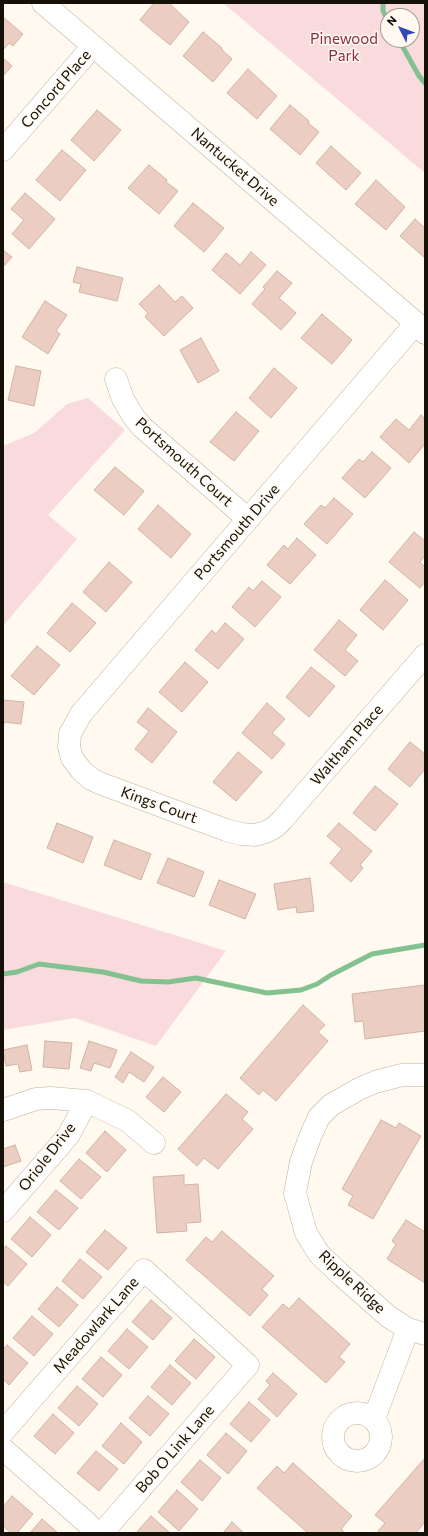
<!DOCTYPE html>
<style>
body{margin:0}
#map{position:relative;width:428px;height:1536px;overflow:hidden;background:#fff9ef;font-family:Commissioner,sans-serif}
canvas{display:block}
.frame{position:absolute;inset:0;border:4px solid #151108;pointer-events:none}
.north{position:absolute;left:380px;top:8px;width:40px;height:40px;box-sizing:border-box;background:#fff9ef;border:1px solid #a19c93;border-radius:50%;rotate:312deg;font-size:11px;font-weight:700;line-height:16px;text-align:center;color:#151108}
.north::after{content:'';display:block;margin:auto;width:14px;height:18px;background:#3249ba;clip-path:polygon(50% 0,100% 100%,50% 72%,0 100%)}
</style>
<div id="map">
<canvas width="428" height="1536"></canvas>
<div class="frame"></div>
<div class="north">N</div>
</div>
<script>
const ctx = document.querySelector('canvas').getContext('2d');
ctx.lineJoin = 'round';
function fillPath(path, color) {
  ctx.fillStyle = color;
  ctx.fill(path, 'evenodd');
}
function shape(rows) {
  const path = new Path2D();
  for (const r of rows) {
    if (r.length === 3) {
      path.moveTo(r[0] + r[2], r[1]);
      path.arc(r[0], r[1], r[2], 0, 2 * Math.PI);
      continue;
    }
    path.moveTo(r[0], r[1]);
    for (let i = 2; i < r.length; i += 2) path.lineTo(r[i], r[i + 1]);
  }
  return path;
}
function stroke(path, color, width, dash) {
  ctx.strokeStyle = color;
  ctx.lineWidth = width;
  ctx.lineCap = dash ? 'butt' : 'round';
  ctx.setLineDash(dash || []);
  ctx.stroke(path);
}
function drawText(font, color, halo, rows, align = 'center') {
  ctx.font = font + ' Commissioner,sans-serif';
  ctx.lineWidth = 3;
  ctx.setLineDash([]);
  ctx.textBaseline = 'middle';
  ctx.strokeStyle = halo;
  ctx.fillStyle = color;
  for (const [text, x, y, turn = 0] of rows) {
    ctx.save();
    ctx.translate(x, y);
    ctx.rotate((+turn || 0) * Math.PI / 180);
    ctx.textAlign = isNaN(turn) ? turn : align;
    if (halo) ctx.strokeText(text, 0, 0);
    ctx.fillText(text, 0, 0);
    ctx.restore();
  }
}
fillPath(shape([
 [223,3,425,3,425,173],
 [388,16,412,16,412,40,388,40],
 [88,398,125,430,48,515,77,539,3,626,3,446,34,433,67,404],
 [3,882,226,951,156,1046,75,1018,3,1030]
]), '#f9dbdd');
stroke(shape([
 [383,3,383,11,388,21],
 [399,40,419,76,425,83],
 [3,974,17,972,39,964,103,972,141,981,168,982,196,978,267,993,301,990,317,984,331,975,372,954,425,945]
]), '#83c290', 5);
const building = shape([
 [154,3,169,3,189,22,170,45,140,20,154,3],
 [3,17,23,34,13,46,9,43,3,50,3,17],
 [203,32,222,48,221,49,232,59,213,82,183,56,203,32],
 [3,58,12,66,3,76,3,58],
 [248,69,277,96,257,119,227,93,248,69],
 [290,105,309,121,308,123,319,132,300,155,270,129,290,105],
 [97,110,121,130,94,161,71,140,97,110],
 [331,146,361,173,346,190,316,163,331,146],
 [62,150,86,170,60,201,36,180,62,150],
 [149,165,167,180,166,182,178,191,159,214,128,188,149,165],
 [376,180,405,207,386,230,355,204,376,180],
 [25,193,55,219,29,249,12,234,24,220,11,209,25,193],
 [193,203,224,228,204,252,174,226,193,203],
 [415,219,425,228,425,258,400,236,415,219],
 [3,250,12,257,3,267,3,250],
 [251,252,266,265,240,294,212,270,226,253,240,265,251,252],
 [77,267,123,278,117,301,79,292,81,284,73,282,77,267],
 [277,271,292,283,279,298,296,313,281,330,252,304,265,289,263,287,277,271],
 [159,285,175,302,182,296,193,308,164,336,145,317,148,313,139,304,159,285],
 [45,301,67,315,56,331,60,334,48,354,22,337,45,301],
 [322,314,352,340,332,364,301,338,322,314],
 [201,338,219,371,198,383,180,350,201,338],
 [16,366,41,371,34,406,8,400,16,366],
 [274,368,297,388,271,418,249,398,274,368],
 [236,412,259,431,234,461,210,442,236,412],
 [421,415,425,419,425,444,409,463,380,437,396,419,409,430,421,415],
 [372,452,391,468,365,498,342,478,359,459,363,462,372,452],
 [115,467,144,491,124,515,94,490,115,467],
 [334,498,353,514,327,544,304,524,321,505,325,508,334,498],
 [158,505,191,534,171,558,138,529,158,505],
 [414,532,425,541,425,556,420,562,425,567,425,582,420,588,389,562,414,532],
 [297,538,316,555,290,584,267,565,284,545,288,549,297,538],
 [109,562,132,582,106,612,83,592,109,562],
 [385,580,408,600,383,630,360,610,385,580],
 [262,581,281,597,255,627,232,607,249,587,253,591,262,581],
 [72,603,96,623,70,652,47,633,72,603],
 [339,620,357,635,345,650,358,661,345,676,314,650,339,620],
 [225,623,244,639,218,669,195,650,212,630,216,634,225,623],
 [37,646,60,665,34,695,11,676,37,646],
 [185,662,208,682,182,712,159,692,185,662],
 [311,667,335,686,309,717,286,697,311,667],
 [3,700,24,702,21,724,4,722,3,732,3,700],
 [267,703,285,719,272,733,285,744,272,759,242,733,267,703],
 [148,708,177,732,152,763,135,749,149,731,137,722,148,708],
 [410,742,425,754,425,769,410,787,388,769,410,742],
 [238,752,262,772,236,801,213,782,238,752],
 [375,786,398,804,375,831,353,813,375,786],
 [57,823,93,837,83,863,47,848,57,823],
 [339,823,372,851,360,865,363,868,351,882,330,863,342,849,327,836,339,823],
 [114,840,151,854,141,880,104,865,114,840],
 [168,858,204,872,194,897,157,883,168,858],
 [310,878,314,911,297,913,296,907,278,910,274,884,310,878],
 [219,880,256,894,245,919,209,905,219,880],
 [425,985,425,1031,365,1039,363,1021,355,1022,352,994,425,985],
 [303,1005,325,1025,318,1032,328,1041,276,1101,263,1090,259,1095,240,1078,303,1005],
 [45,1041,72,1043,69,1069,43,1067,45,1041],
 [89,1041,117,1050,110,1068,94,1063,91,1071,80,1068,89,1041],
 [27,1045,32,1070,20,1072,18,1064,6,1066,3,1050,27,1045],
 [131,1052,154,1067,144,1082,129,1072,123,1083,115,1077,131,1052],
 [163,1077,181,1092,164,1112,146,1097,163,1077],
 [226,1094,248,1112,242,1119,253,1129,218,1169,204,1158,197,1166,178,1149,226,1094],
 [381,1120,396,1128,399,1123,421,1136,373,1219,348,1205,353,1196,342,1189,381,1120],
 [105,1131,126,1150,107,1172,86,1153,105,1131],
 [15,1145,21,1161,3,1167,3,1149,15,1145],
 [79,1159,101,1177,81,1199,60,1181,79,1159],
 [184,1175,184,1185,198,1184,201,1222,186,1223,187,1231,157,1233,153,1177,184,1175],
 [56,1190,78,1208,59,1230,37,1212,56,1190],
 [30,1217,51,1235,32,1257,11,1239,30,1217],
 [406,1220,425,1232,425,1283,387,1259,396,1244,392,1241,406,1220],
 [105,1230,127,1248,108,1270,86,1252,105,1230],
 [222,1231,274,1276,262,1289,268,1295,250,1316,186,1260,206,1237,212,1242,222,1231],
 [6,1246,27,1264,8,1286,3,1282,3,1249,6,1246],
 [80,1259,102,1277,83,1299,62,1281,80,1259],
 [57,1287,78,1305,59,1327,38,1309,57,1287],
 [299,1298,350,1344,339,1357,345,1362,326,1383,262,1327,283,1304,289,1309,299,1298],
 [151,1300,172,1318,153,1340,132,1322,151,1300],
 [32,1316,53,1334,34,1356,13,1338,32,1316],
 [127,1329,148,1347,129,1369,108,1351,127,1329],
 [194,1339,215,1357,196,1379,175,1361,194,1339],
 [7,1345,28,1363,9,1385,3,1379,3,1349,7,1345],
 [101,1357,122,1375,103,1397,82,1379,101,1357],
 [170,1365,191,1383,172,1405,151,1387,170,1365],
 [273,1373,297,1394,277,1417,258,1399,270,1385,266,1381,273,1373],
 [77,1386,98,1404,79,1426,58,1408,77,1386],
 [148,1396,169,1414,150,1436,129,1418,148,1396],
 [249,1402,270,1420,251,1442,230,1424,249,1402],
 [53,1414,74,1433,55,1454,34,1436,53,1414],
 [121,1423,142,1442,124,1464,102,1446,121,1423],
 [226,1433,247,1451,228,1474,207,1455,226,1433],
 [96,1451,118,1469,99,1491,77,1473,96,1451],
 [425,1458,425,1522,416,1533,380,1533,378,1531,385,1523,375,1515,425,1458],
 [200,1460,221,1478,202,1501,181,1482,200,1460],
 [293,1463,352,1516,341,1529,345,1533,308,1533,257,1488,277,1466,284,1473,293,1463],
 [177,1490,198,1509,179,1531,158,1512,177,1490],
 [12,1496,33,1514,17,1533,11,1533,3,1526,3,1507,12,1496],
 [151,1516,170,1533,136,1533,151,1516],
 [42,1519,58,1533,30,1533,42,1519],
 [232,1522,244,1533,223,1533,232,1522]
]);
fillPath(building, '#ebcec1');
stroke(building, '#cfb3a6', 1);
const minor = shape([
 [43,3,416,323,425,333],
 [3,150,93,46],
 [416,323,81,714,70,734,69,747,72,758,81,770,91,779,102,784,226,830,241,834,255,835,266,832,275,827,283,819,425,655],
 [116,379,123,399,133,416,142,427,248,519],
 [425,1075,402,1075,375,1082,359,1089,331,1105,319,1117,310,1137,301,1162,295,1193,306,1233,319,1254,339,1273,389,1317,408,1329,425,1334],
 [3,1110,36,1099,51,1098,87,1101,128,1121,154,1143],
 [3,1211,68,1136,87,1101],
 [357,1437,24],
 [374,1419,408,1329],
 [3,1432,144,1270,248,1365,102,1533],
 [3,1449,87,1523,96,1533]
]);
stroke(minor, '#bfb199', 23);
stroke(minor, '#fff', 22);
drawText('15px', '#892c3e', '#fff9ef', [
 ["Pinewood",344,39],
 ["Park",344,56]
]);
drawText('15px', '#151108', '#fff9ef', [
 ["Concord Place",56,89,-49],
 ["Nantucket Drive",235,167,41],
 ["Portsmouth Court",184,462,42],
 ["Portsmouth Drive",237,532,-49],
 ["Waltham Place",347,745,-49],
 ["Kings Court",159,805,20],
 ["Oriole Drive",47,1157,-52],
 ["Ripple Ridge",352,1282,43],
 ["Meadowlark Lane",96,1325,-49],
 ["Bob O Link Lane",175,1449,-49]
]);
</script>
